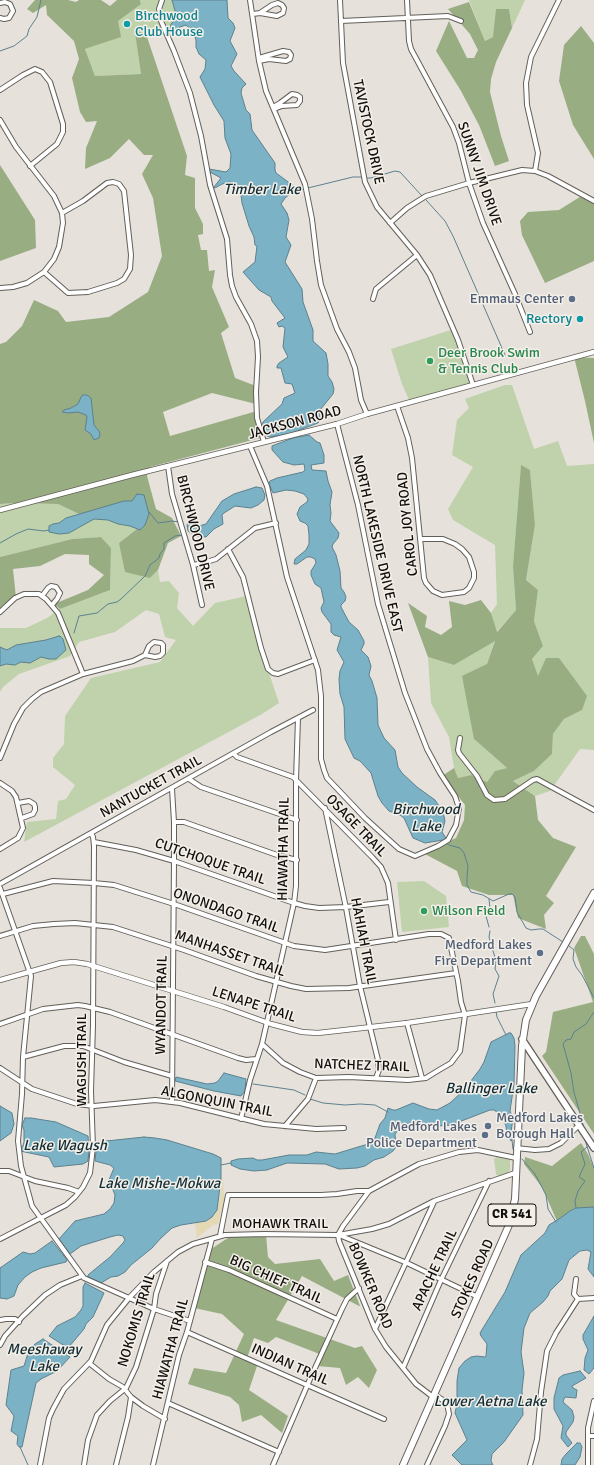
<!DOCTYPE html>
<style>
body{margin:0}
canvas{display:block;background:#e6e1db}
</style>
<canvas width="594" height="1465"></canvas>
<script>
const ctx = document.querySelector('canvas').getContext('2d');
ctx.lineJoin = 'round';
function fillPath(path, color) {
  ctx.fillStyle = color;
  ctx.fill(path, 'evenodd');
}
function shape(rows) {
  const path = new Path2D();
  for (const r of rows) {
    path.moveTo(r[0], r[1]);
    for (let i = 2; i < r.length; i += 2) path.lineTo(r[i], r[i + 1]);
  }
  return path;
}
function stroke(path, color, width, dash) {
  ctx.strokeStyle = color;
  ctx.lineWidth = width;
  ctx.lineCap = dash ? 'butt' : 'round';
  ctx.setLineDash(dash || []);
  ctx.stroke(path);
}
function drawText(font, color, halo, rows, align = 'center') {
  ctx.font = font + ' Signika,sans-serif';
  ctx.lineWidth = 3;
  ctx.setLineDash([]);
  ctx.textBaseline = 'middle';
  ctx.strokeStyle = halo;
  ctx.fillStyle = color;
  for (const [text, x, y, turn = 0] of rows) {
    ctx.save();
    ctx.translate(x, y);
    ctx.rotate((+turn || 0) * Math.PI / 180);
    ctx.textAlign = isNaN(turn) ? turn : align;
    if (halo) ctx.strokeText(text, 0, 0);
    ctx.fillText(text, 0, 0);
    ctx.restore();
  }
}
fillPath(shape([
 [140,0,187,0,192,22,135,33,141,74,95,76,85,49,120,37,114,8,141,3],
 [469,0,525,0,512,28,509,9,493,37,485,41],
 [454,329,473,385,410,402,402,384,391,349],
 [505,385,512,385,534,449,558,441,567,466,594,464,594,750,580,749,550,791,535,796,513,781,534,771,552,754,553,734,564,719,582,710,538,677,532,659,543,646,534,621,538,590,526,580,535,525,530,470,521,466,513,566,516,610,496,632,491,613,497,604,495,545,453,520,448,509,473,467,452,455,457,420,469,408,465,399],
 [16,503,58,504,79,514,146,505,146,522,119,543,150,578,158,570,160,582,169,581,179,593,177,608,193,626,215,603,251,595,261,649,279,703,262,714,24,842,27,822,56,819,58,801,66,799,75,785,53,767,53,758,64,744,65,716,91,678,160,662,176,640,165,637,159,614,146,610,115,632,79,642,70,656,19,674,3,687,0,692,0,628,26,628,47,618,60,609,110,590,111,548,101,537,72,539,0,557,0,504],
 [495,640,487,664,474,739,507,768,495,771,487,782,471,775,458,778,454,768,449,737,431,703,428,657,454,665],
 [424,881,446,896,449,927,402,932,397,882],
 [497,1157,510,1160,510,1170,507,1174,498,1176,496,1174,494,1159]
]), '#bfd2ab');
fillPath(shape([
 [35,0,68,0,76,2,79,0,101,0,110,6,117,0,140,0,141,4,118,21,121,37,85,49,95,76,141,74,135,33,145,31,187,156,185,175,195,178,195,208,203,224,203,234,198,235,201,250,207,250,209,271,215,270,212,287,229,327,221,333,235,378,256,386,256,404,212,393,163,412,170,436,257,411,260,438,150,467,147,476,156,509,172,518,181,536,168,543,158,570,150,578,125,572,119,543,146,522,146,505,79,514,58,504,16,503,0,504,0,344,6,342,22,326,34,300,58,311,66,322,109,317,148,292,162,256,153,198,142,174,153,155,144,155,129,139,110,158,85,169,86,148,97,121,86,122,80,112,72,78,79,59,74,41,47,15,46,5,33,13,27,9],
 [469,2,485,41,493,37,496,9,509,9,512,28,496,62,491,79,490,92,501,136,509,161,495,166,479,125,461,91,436,51,449,21,467,58,474,58,478,50,470,34,448,9],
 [581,26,594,43,594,159,573,125,559,81,564,45],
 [0,165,35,220,36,248,0,261],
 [583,195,594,201,594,261,545,283,522,235,520,221,528,212,559,210],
 [574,357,594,358,594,443,585,401],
 [521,465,530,470,535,525,526,580,538,590,534,621,543,646,532,659,538,676,546,658,559,658,587,696,582,710,564,719,553,734,552,754,534,771,513,781,535,796,538,820,553,838,576,847,546,896,554,903,544,915,546,929,518,918,513,895,489,895,462,886,457,871,423,853,456,838,464,820,465,805,442,776,454,768,458,778,471,775,487,782,495,771,507,768,474,739,462,676,487,664,495,641,454,665,428,657,408,603,427,616,425,627,441,635,452,627,449,601,465,605,481,600,491,613,497,632,516,610,513,566],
 [101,537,111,548,110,590,60,609,54,604,88,590,104,575,89,564,89,555,65,554,40,566,13,569,16,598,0,612,0,557,72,539],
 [581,936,585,936,594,954,594,1134,542,1056,546,1052,553,1012,593,1002,574,948],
 [581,1143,588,1154,594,1168,594,1208,575,1208,557,1221,542,1187,524,1164,525,1157,552,1166],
 [234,1234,266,1235,268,1257,275,1264,320,1259,334,1281,348,1275,360,1306,359,1306,302,1276,276,1320,355,1348,362,1346,377,1370,369,1388,358,1377,346,1385,340,1368,317,1366,322,1355,276,1337,268,1343,254,1338,247,1358,258,1363,249,1390,288,1416,282,1433,261,1415,242,1422,239,1405,230,1397,188,1384,194,1368,226,1373,244,1334,222,1314,194,1308,211,1249]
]), '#99ad83');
fillPath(shape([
 [223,1176,224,1200,218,1224,213,1225,197,1238,195,1223,207,1221,214,1216,218,1209]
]), '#e3d9b4');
const water = shape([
 [172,0,227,0,228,18,233,23,235,28,230,41,237,54,231,66,234,71,246,84,242,88,241,93,246,110,250,114,252,130,275,163,275,170,276,173,295,187,295,190,285,198,281,204,287,213,289,220,286,237,291,245,285,262,302,289,303,302,313,330,313,341,326,353,328,364,328,376,332,382,334,389,333,394,320,410,320,420,318,423,289,434,270,437,265,435,261,426,263,422,282,404,284,398,295,393,292,384,285,383,281,368,277,368,277,366,279,363,288,357,283,347,285,328,282,326,279,327,277,323,285,318,272,301,271,297,259,290,243,272,255,262,257,246,255,245,254,237,249,226,242,203,240,187,230,182,222,184,215,188,214,187,221,178,210,172,209,169,226,172,230,168,231,154,225,138,224,121,214,105,200,77,205,69,206,60,199,54,196,47,196,40,193,32,186,25,180,27,173,33,170,31,171,24,177,18,172,0],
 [83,395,87,395,91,398,94,425,99,431,100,434,99,438,96,439,94,440,91,434,85,430,87,417,86,415,78,412,68,413,62,412,64,410,71,408,78,404,81,397,83,395],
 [309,435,317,442,320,443,324,455,324,463,311,465,312,470,326,471,328,481,332,492,330,505,331,513,330,521,339,533,338,538,333,544,332,547,336,555,340,571,341,588,344,592,346,597,345,601,341,605,341,607,349,622,358,630,364,641,364,644,361,650,368,657,371,666,369,675,372,681,377,698,378,725,384,738,395,750,398,767,402,773,417,787,435,800,443,812,445,821,442,832,446,838,443,840,425,843,413,838,404,818,400,815,389,811,382,803,378,796,371,773,360,761,354,758,345,739,344,707,340,694,339,679,340,671,344,662,337,650,341,637,334,635,331,632,331,624,322,612,321,608,324,602,321,588,315,584,311,575,311,571,316,563,315,559,311,557,307,557,297,564,294,564,295,559,306,550,309,544,309,535,308,526,305,523,300,521,297,514,300,507,307,502,308,499,304,494,295,491,286,490,273,493,269,484,270,481,277,478,303,472,305,470,304,464,294,465,283,462,272,450,272,446,293,438,309,435],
 [256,487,262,488,265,495,264,500,258,505,251,508,235,506,224,513,222,515,223,524,214,529,206,537,195,536,188,531,187,525,188,523,191,523,199,526,206,524,222,501,234,494,256,487],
 [137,494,144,495,149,514,145,525,140,530,130,526,118,524,108,520,94,519,69,533,59,534,49,532,49,526,53,524,59,523,66,518,124,501,132,501,137,494],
 [59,636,60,636,63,639,66,650,56,659,49,659,41,657,30,663,21,662,15,665,6,664,0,666,0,647,7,650,16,645,46,640,59,636],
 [509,1033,511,1033,514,1038,515,1046,514,1084,510,1111,513,1118,511,1132,513,1139,511,1141,507,1134,506,1126,501,1115,494,1110,490,1110,451,1125,438,1126,419,1125,411,1123,404,1124,395,1134,396,1147,393,1151,384,1157,374,1160,365,1166,357,1168,339,1169,325,1164,287,1163,267,1170,254,1171,240,1169,231,1165,231,1161,238,1159,253,1158,257,1160,262,1160,289,1155,307,1155,316,1152,335,1154,368,1144,375,1138,380,1124,385,1118,388,1108,393,1110,396,1110,413,1103,429,1109,437,1110,450,1103,464,1090,480,1069,484,1062,491,1042,509,1033],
 [224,1073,246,1079,245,1091,241,1096,214,1091,175,1081,176,1077,207,1084,215,1083,218,1081,224,1073],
 [0,1106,12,1113,14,1124,11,1133,0,1141,0,1106],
 [25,1118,31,1118,56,1122,88,1136,89,1150,88,1161,83,1164,54,1167,49,1157,20,1151,19,1148,23,1146,24,1142,24,1130,22,1125,25,1118],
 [144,1137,155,1138,167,1140,213,1154,221,1158,221,1179,217,1210,212,1217,206,1221,181,1225,172,1228,161,1238,152,1248,131,1265,125,1272,118,1276,111,1277,101,1283,88,1277,88,1275,110,1257,123,1243,125,1240,123,1236,118,1235,110,1237,81,1246,70,1254,59,1239,75,1221,104,1214,110,1209,114,1203,115,1195,109,1180,114,1168,110,1165,95,1161,97,1142,144,1137],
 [594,1207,594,1277,588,1269,591,1252,587,1250,580,1251,569,1260,562,1279,550,1291,548,1296,543,1302,530,1313,524,1328,521,1352,524,1373,522,1390,523,1415,504,1442,492,1454,491,1461,493,1465,462,1465,452,1455,467,1440,455,1413,457,1404,457,1381,459,1368,465,1361,471,1357,477,1356,485,1357,486,1356,487,1344,481,1336,480,1333,505,1292,521,1255,545,1233,549,1225,559,1219,570,1211,576,1208,594,1207],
 [52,1241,67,1260,66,1262,41,1268,32,1272,25,1277,18,1285,14,1296,7,1299,0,1298,0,1268,23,1252,30,1254,35,1253,52,1241],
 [85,1283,104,1293,93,1317,86,1324,84,1329,68,1348,49,1336,57,1326,75,1317,81,1310,83,1306,83,1287,85,1283],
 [594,1316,594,1368,589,1374,584,1370,585,1358,588,1350,583,1339,583,1335,594,1316],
 [43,1339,70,1357,57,1371,41,1379,36,1383,22,1447,19,1447,17,1444,18,1436,11,1431,14,1416,6,1405,11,1370,24,1366,29,1350,35,1344,43,1339],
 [580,1371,586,1378,572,1386,573,1388,577,1390,576,1398,565,1397,563,1401,564,1403,572,1410,574,1417,573,1422,566,1432,566,1435,572,1443,568,1447,561,1438,563,1426,554,1409,554,1398,559,1378,563,1375,580,1371],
 [577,1443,580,1443,582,1447,580,1457,575,1465,561,1465,562,1459,566,1454,577,1443]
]);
fillPath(water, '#7cb2c5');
stroke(water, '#5c818e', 1);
stroke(shape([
 [0,51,14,46,27,36,29,29,37,17,41,0],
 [367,178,371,178,395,171,400,172,422,196],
 [308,188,353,177,361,177],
 [295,189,305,189],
 [426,200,445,221,453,236,505,355],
 [149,512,158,523,172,521,179,522],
 [0,543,16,534,28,529,44,531,49,530],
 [74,633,79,616,97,613,108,604,117,602,121,599,145,576,150,565,159,558,160,554,164,549,164,543,175,536,183,535],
 [446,843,449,845,460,848,464,853,468,866,467,876,467,885,471,892,483,895,493,901,509,894,512,894,515,897,517,912,526,928,531,930,539,929,543,929,563,942],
 [489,899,490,908,487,912,486,916,489,927],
 [490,931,489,937,496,961,495,969,499,976,493,994,495,1003],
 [569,946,574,950,573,959,576,967,582,975,594,998],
 [496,1011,497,1017,506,1035],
 [253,1084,294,1090,305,1095],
 [310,1099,323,1103,345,1105,360,1104,375,1105,388,1112],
 [584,1128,574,1092,571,1073,563,1044,566,1040,571,1039,574,1032,586,1024,594,1012],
 [584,1137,594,1168],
 [512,1140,513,1149],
 [522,1159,535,1174,546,1195,548,1209,556,1222],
 [221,1165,231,1163],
 [576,1208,575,1201,578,1191,585,1181,579,1177,585,1164,581,1152,587,1147],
 [20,1447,28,1465]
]), '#5c818e', 1);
const minor = shape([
 [162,0,159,9,161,21,174,51,190,93,201,136,210,185,227,239,230,275,232,286,236,297,251,324,257,341,258,357,256,392,257,418,264,442],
 [250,0,259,61,266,91,305,184,312,219,317,261,321,285,337,329,349,352,355,368,361,400,367,414],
 [340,0,343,63,365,182,377,207,417,255,430,275,458,340,473,385],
 [407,0,409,41,411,49,453,127,459,143,469,183,483,223,515,294,530,332],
 [0,3,5,2,10,4,13,11,9,18,4,19,0,18],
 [253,14,260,13,277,16,283,13,284,8,282,5,278,3,272,5,260,13],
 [341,21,448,16,461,21],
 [259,58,283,51,289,52,291,55,290,59,286,61,269,59,259,61],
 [0,90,23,75,35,69,42,72,50,82,63,124,63,132,57,144,30,166],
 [273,107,280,103,292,94,297,95,300,97,300,101,297,105,282,106,274,109],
 [0,120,16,147,54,196,62,213,63,223,59,247,54,259,44,272,27,283,13,287,0,288],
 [535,171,538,153,527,105,526,83,531,57,559,0],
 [390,223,407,208,426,196,469,183,522,170,535,171,548,176,594,201],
 [44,272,68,293,88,292,117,283,124,279,130,269,131,255,124,191,119,184,113,182,107,183,83,201,62,213],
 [373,299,376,289,417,255],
 [397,406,408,438,412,458,424,578,426,583,433,591,442,595,464,592,469,588,474,578,474,572,469,557,462,549,455,544,443,539,420,539],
 [250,446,267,486,287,577,318,670,321,696,321,759,324,770,327,778,365,818,399,849,415,856,438,846,448,840,456,825,459,808,455,796,440,773,427,749,405,693,378,604,358,505,337,424],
 [168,466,172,494,193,565,202,605],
 [228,549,243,577,261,648,268,669,273,673,278,674,315,660],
 [193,565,203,563,216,559,255,528,276,523],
 [42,596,48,588,51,586,56,587,60,593,57,599,52,605],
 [0,612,15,598,24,594,39,594,46,599,58,613,83,674],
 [460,738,458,750,459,753,477,776,487,795,494,800,505,799,533,780,537,779,594,810],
 [234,754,237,757,293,777,372,857,381,867,388,883,396,940],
 [0,758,14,724,23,708,32,699,41,692,83,674,133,661,145,655,155,657,160,656,163,653,163,645,161,643,154,642,149,646,145,655],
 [189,779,201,787,297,820],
 [0,783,12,791,16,797,23,828,18,838,0,849],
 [172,789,174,822,174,861,172,1102],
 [18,803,29,801,34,804,35,807,35,810,33,814,22,818],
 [325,808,346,908,360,986,378,1060,379,1070,376,1078],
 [174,822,184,822,277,855,297,860],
 [94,842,136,850,174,861,294,903,305,906,319,908,346,907,389,902],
 [0,884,271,732,313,710],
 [0,888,31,976,23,1057,22,1094,18,1141,21,1166,32,1206,84,1278,154,1309,190,1321],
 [3,894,53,881,94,883,114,885,174,904,294,946,325,950,429,934,441,934,449,938,458,981,461,1002,465,1015,460,1051,451,1063,439,1070,426,1078,408,1080,349,1077,316,1078,300,1072,283,1063,262,1044],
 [0,936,33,926,54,924,75,923,113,927,184,950,256,976,291,986,306,989,349,988,456,973],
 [407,1023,422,1078],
 [0,1024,43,1009,78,1005,85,1006,110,1012,238,1058,246,1060,256,1059],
 [23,1057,64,1046,83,1046,124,1062,172,1076],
 [0,1068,32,1089,77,1104,94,1106,155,1100,180,1103,264,1124,316,1129,344,1128],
 [241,1119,250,1080,262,1044,294,903,296,886,296,780,298,718],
 [285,1126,308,1099,316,1078],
 [516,1148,535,1150,549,1149,561,1143,579,1125],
 [0,1171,9,1171,35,1181,68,1188,79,1192],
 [338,1235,339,1241,375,1329,386,1347,416,1384,433,1397],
 [338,1235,343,1226,369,1191],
 [339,1235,407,1263,478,1297],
 [220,1236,228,1195,321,1195,337,1194,357,1191,369,1191,419,1164,459,1152,478,1150,516,1158],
 [0,1239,66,1205,75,1197,83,1187,90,1173,93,1147,91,1091,93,1025,94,846,93,837,91,833],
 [205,1262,229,1270,337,1319],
 [576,1279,574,1294,578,1299],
 [0,1320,6,1319,15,1319,19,1322],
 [375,1329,434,1202],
 [187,1332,384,1419],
 [0,1345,5,1336,23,1316,45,1295,60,1285,82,1276],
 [89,1363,109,1379,123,1387,131,1397,143,1406,165,1419],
 [403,1368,441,1280,489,1181],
 [168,1403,279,1452],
 [588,1436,594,1436],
 [40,1465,49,1418,53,1409,64,1389,91,1361,107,1325,129,1298,154,1272,178,1252,193,1244,225,1235,264,1234,338,1235,372,1229,389,1224,434,1201,515,1173],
 [84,1465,88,1440,97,1415,110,1401,126,1388,136,1367,154,1309,156,1294,167,1261],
 [116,1465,128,1417,131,1397],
 [153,1465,179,1355,187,1332,212,1239],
 [273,1465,310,1379,342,1309,347,1299,359,1288],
 [427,1465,445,1426,449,1414,447,1403,434,1394],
 [530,1465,537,1439,541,1392,547,1351,556,1333,578,1299,594,1298],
 [588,1465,588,1428,594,1401]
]);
const tertiary = shape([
 [0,510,132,475,337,424,367,414,594,352],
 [0,980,61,963,74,962,87,964,224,1007,271,1024,302,1032,318,1033,407,1023,532,1004]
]);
const secondary = shape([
 [522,1039,594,1148]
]);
const primary = shape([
 [403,1465,509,1225,515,1199,522,1046,526,1020,536,996,594,893]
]);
stroke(minor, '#635f59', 6);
stroke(tertiary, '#635f59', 6);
stroke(secondary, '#635f59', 8);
stroke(primary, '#635f59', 8);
stroke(minor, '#fff', 4);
stroke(tertiary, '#fff', 4.5);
stroke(secondary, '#fff', 5.5);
stroke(primary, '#fff', 6);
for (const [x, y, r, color] of [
 [127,24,4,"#0f9aa8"],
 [572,299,4,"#5c6f8a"],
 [580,319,4,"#0f9aa8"],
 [430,361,4,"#2e9e5b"],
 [424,911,4,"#2e9e5b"],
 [540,953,4,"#5c6f8a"],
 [488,1126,4,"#5c6f8a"],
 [485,1135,4,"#5c6f8a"]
]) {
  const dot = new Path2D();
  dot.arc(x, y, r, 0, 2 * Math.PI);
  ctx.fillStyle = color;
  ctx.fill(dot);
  stroke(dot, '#f4efe8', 1.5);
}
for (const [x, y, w] of [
 [512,1215,48]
]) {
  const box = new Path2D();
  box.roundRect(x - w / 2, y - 11, w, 22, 3);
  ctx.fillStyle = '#f4efe8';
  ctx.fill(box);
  stroke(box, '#110f0d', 1);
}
drawText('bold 13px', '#110f0d', null, [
 ["CR 541",512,1215]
]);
drawText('14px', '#0d838f', '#f4efe8', [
 ["Birchwood",135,16],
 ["Club House",135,32],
 ["Rectory",572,319,"right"]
], 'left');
drawText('14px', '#110f0d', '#f4efe8', [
 ["TAVISTOCK DRIVE",368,132,78],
 ["SUNNY JIM DRIVE",479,174,71],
 ["JACKSON ROAD",295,423,-15],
 ["CAROL JOY ROAD",408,524,-96],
 ["BIRCHWOOD DRIVE",195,533,76],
 ["NORTH LAKESIDE DRIVE EAST",377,544,77],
 ["NANTUCKET TRAIL",151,787,-29],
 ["OSAGE TRAIL",356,826,46],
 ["HIAWATHA TRAIL",284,849,-89],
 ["CUTCHOQUE TRAIL",210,862,19],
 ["ONONDAGO TRAIL",226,911,19],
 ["HAHIAH TRAIL",363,941,79],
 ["MANHASSET TRAIL",230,954,19],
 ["WYANDOT TRAIL",162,1005,-89],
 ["LENAPE TRAIL",254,1005,18],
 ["WAGUSH TRAIL",82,1060,-90],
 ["NATCHEZ TRAIL",362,1066,2],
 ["ALGONQUIN TRAIL",217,1102,11],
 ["MOHAWK TRAIL",280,1224],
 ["APACHE TRAIL",435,1270,-65],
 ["STOKES ROAD",473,1279,-66],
 ["BIG CHIEF TRAIL",276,1280,24],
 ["BOWKER ROAD",370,1286,67],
 ["NOKOMIS TRAIL",137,1320,-73],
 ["HIAWATHA TRAIL",171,1349,-75],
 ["INDIAN TRAIL",290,1365,24]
]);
drawText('14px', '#4e5e75', '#f4efe8', [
 ["Emmaus Center",564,299],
 ["Medford Lakes",532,945],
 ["Fire Department",532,961],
 ["Medford Lakes",496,1118,"left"],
 ["Borough Hall",496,1134,"left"],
 ["Medford Lakes",477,1127],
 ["Police Department",477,1143]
], 'right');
drawText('14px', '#27864d', '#f4efe8', [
 ["Deer Brook Swim",438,353],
 ["& Tennis Club",438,369],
 ["Wilson Field",432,911]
], 'left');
drawText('italic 15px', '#122e37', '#f4efe8', [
 ["Timber Lake",262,190],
 ["Birchwood",426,810],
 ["Lake",426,827],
 ["Ballinger Lake",491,1089],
 ["Lake Wagush",65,1146],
 ["Lake Mishe-Mokwa",159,1184],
 ["Meeshaway",44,1350],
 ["Lake",44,1367],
 ["Lower Aetna Lake",490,1402]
]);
</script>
